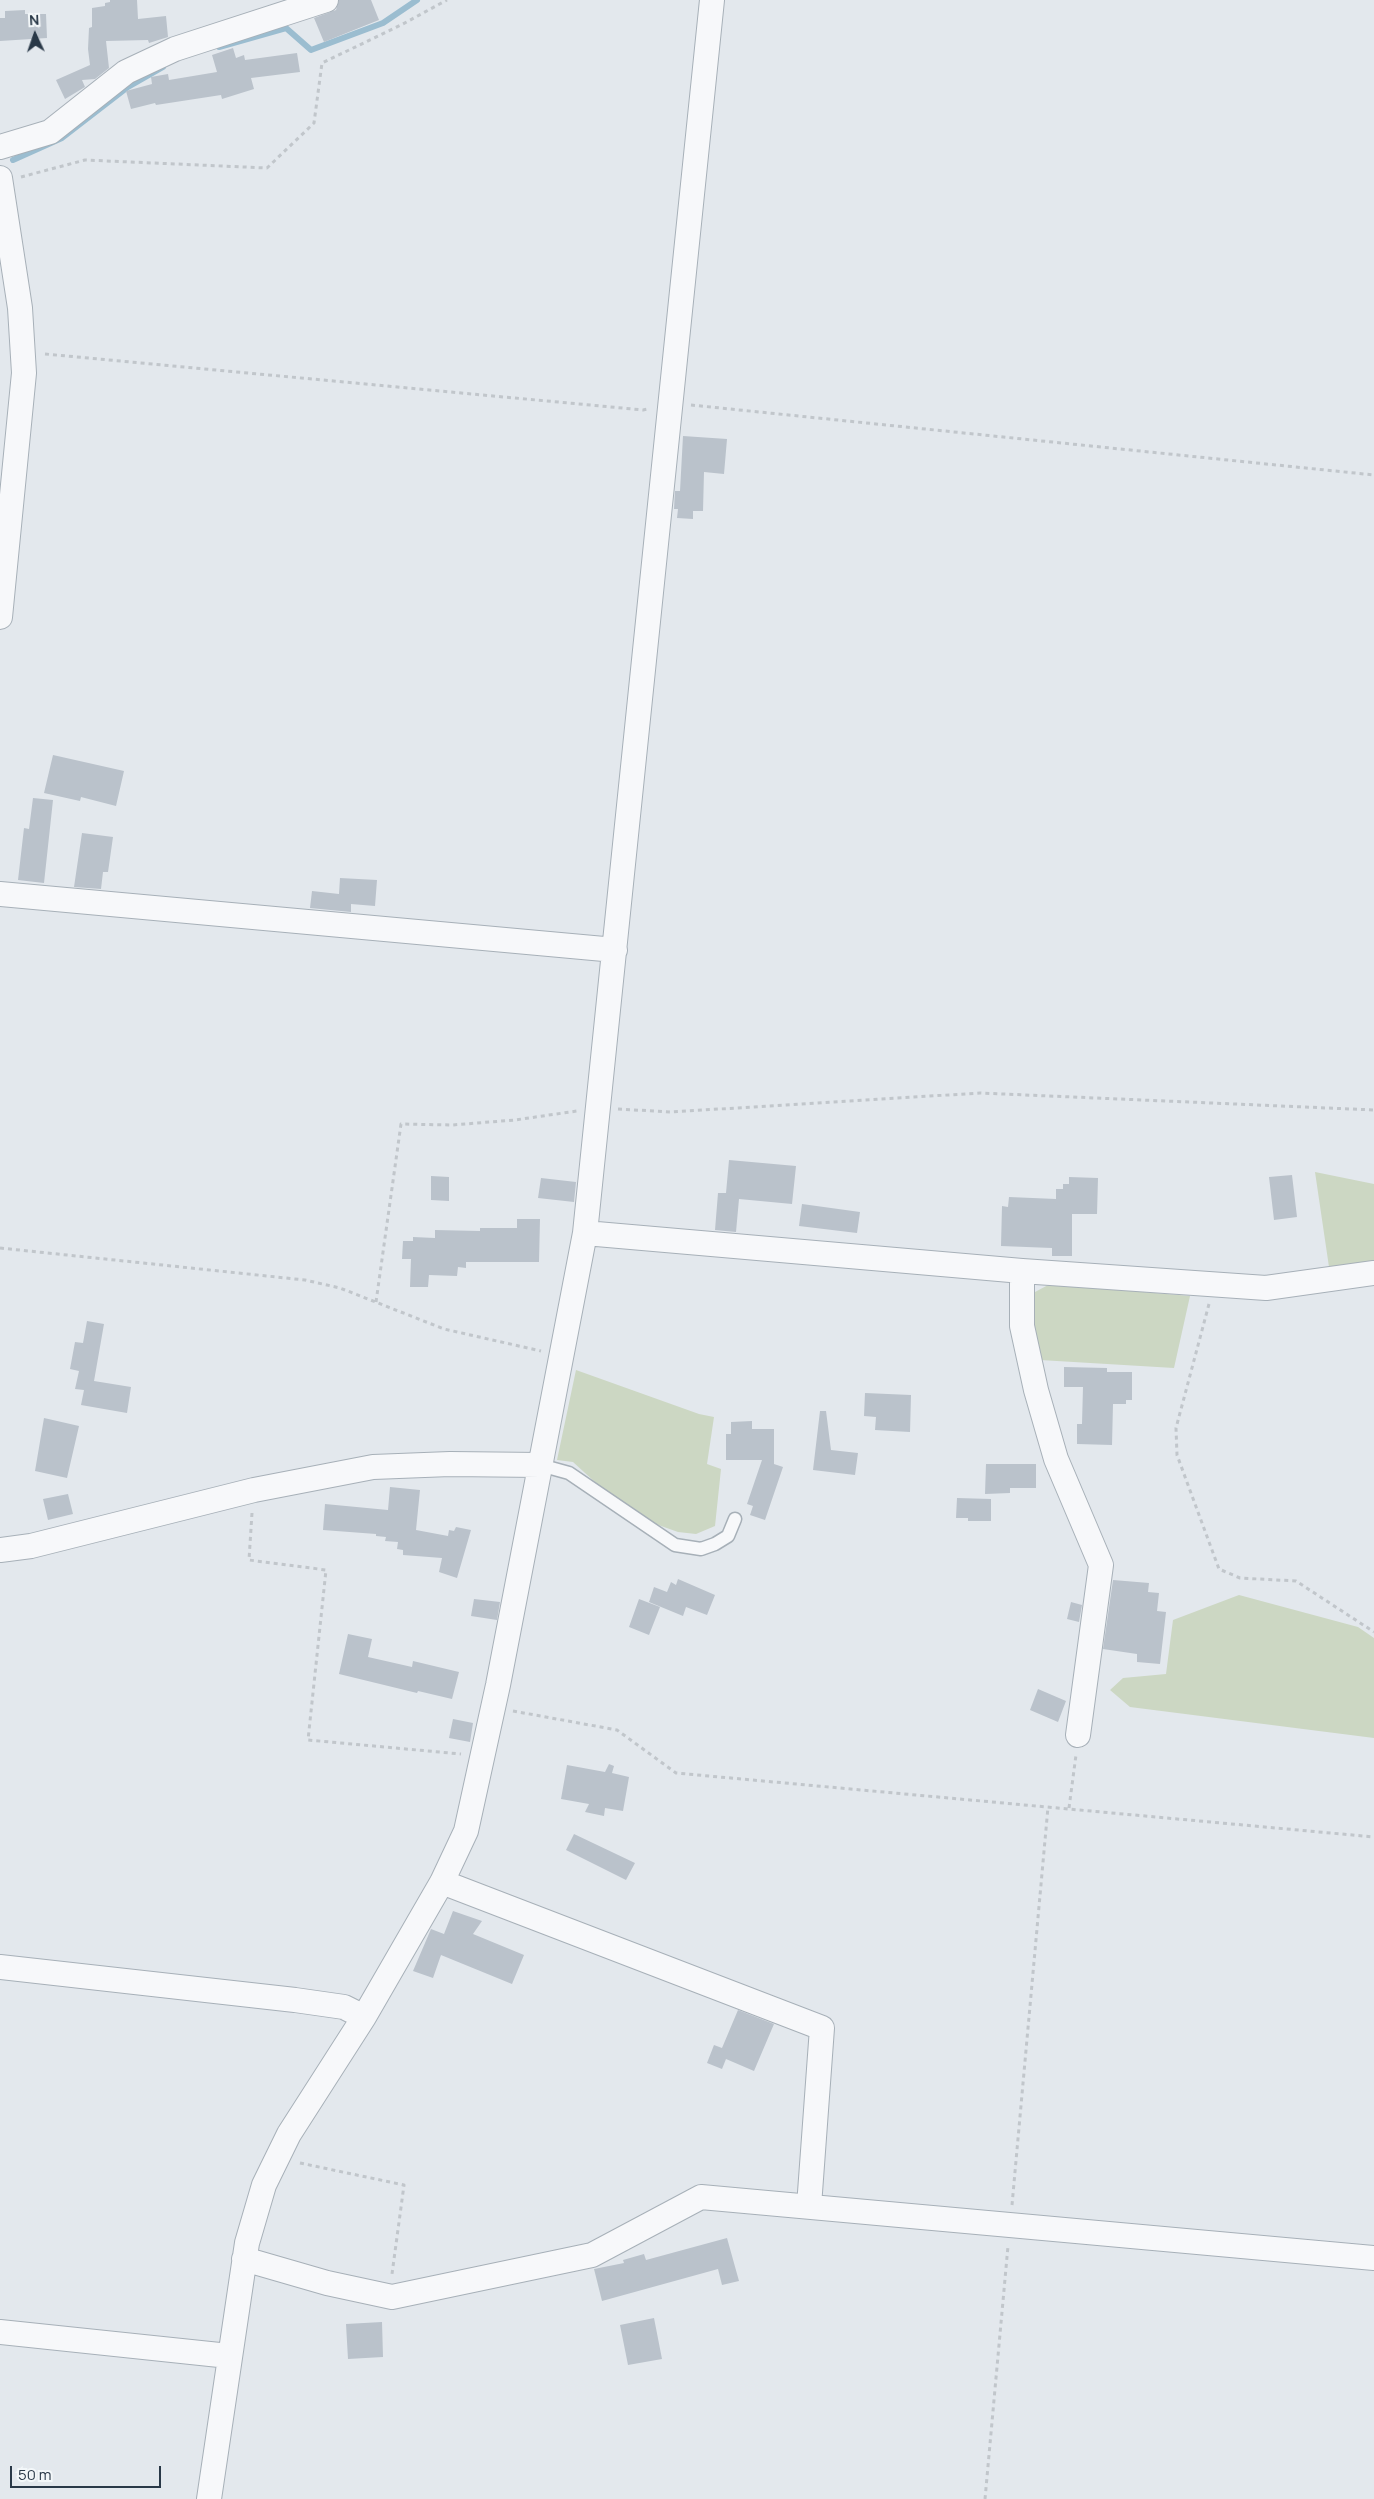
<!DOCTYPE html>
<style>
body{margin:0}
#map{position:relative;width:1374px;height:2499px;overflow:hidden;background:#e3e8ed;font-family:Manrope,sans-serif}
canvas{display:block}
.north{position:absolute;left:10px;top:10px;width:50px;height:50px;-webkit-text-stroke:4px #f3f7f9;paint-order:stroke;rotate:357deg;font-size:14px;font-weight:700;line-height:20px;text-align:center;color:#293847}
.north::after{content:'';display:block;margin:auto;width:18px;height:22px;background:#293847;clip-path:polygon(50% 0,100% 100%,50% 72%,0 100%)}
.scale{position:absolute;left:10px;top:2466px;width:151px;height:22px;box-sizing:border-box;border:2px solid #293847;border-top:0;padding-left:6px;font-size:15px;line-height:18px;white-space:nowrap;color:#293847;-webkit-text-stroke:4px #f3f7f9;paint-order:stroke}
</style>
<div id="map">
<canvas width="1374" height="2499"></canvas>
<div class="north">N</div>
<div class="scale">50 m</div>
</div>
<script>
const ctx = document.querySelector('canvas').getContext('2d');
ctx.lineJoin = 'round';
function fillPath(path, color) {
  ctx.fillStyle = color;
  ctx.fill(path, 'evenodd');
}
function shape(rows) {
  const path = new Path2D();
  for (const r of rows) {
    path.moveTo(r[0], r[1]);
    for (let i = 2; i < r.length; i += 2) path.lineTo(r[i], r[i + 1]);
  }
  return path;
}
function stroke(path, color, width, dash) {
  ctx.strokeStyle = color;
  ctx.lineWidth = width;
  ctx.lineCap = dash ? 'butt' : 'round';
  ctx.setLineDash(dash || []);
  ctx.stroke(path);
}
fillPath(shape([
 [1315,1172,1374,1184,1374,1262,1329,1267],
 [1050,1284,1190,1296,1174,1368,1040,1360,1030,1311,1035,1292],
 [576,1370,699,1414,714,1417,707,1464,721,1469,715,1526,696,1534,678,1532,650,1522,608,1494,573,1462,557,1460],
 [1239,1595,1358,1627,1374,1638,1374,1738,1130,1707,1110,1690,1123,1678,1166,1674,1173,1620]
]), '#ccd7c3');
stroke(shape([
 [219,47,286,28,311,50,383,23,417,0],
 [13,160,62,138,128,87,163,67]
]), '#9bbdd0', 6);
fillPath(shape([
 [110,0,137,0,138,19,166,16,168,37,149,43,148,40,106,41,109,68,95,79,82,80,85,87,65,99,56,80,90,65,88,49,89,28,92,27,92,8,105,6,105,3,110,2],
 [339,0,371,0,379,20,324,42,314,18,336,10],
 [25,10,25,14,46,14,47,38,0,41,0,18,5,18,5,11],
 [233,48,236,58,244,55,245,60,297,53,300,72,251,78,254,89,222,99,221,95,156,105,155,103,131,109,126,91,152,84,151,77,168,74,169,80,217,72,212,55],
 [683,436,727,439,724,474,704,472,703,511,693,511,693,519,677,518,678,509,674,509,675,491,680,491],
 [53,755,124,771,116,806,81,797,80,801,44,793],
 [33,798,53,800,44,883,18,880,24,828,29,829],
 [82,833,113,837,108,872,103,872,101,889,74,887],
 [340,878,377,880,375,906,351,904,351,912,310,908,312,891,339,894],
 [729,1160,796,1166,792,1204,739,1199,736,1232,715,1230,718,1193,726,1193],
 [1292,1175,1297,1217,1274,1220,1269,1177],
 [431,1176,449,1177,449,1201,431,1200],
 [1069,1177,1098,1178,1097,1214,1072,1214,1072,1256,1052,1256,1052,1248,1001,1246,1002,1206,1008,1207,1009,1197,1056,1199,1056,1189,1063,1189,1063,1184,1069,1184],
 [541,1178,576,1182,574,1202,538,1198],
 [802,1204,860,1212,857,1233,799,1226],
 [517,1219,540,1219,539,1262,466,1262,466,1268,458,1267,457,1276,429,1275,428,1287,410,1287,411,1259,402,1259,403,1241,413,1241,413,1237,435,1238,435,1230,480,1231,480,1228,517,1228],
 [87,1321,104,1324,94,1381,131,1387,127,1413,81,1405,84,1390,75,1389,79,1371,70,1369,75,1342,83,1343],
 [1064,1367,1107,1368,1107,1372,1132,1372,1132,1400,1126,1400,1126,1404,1113,1404,1112,1445,1077,1444,1077,1424,1082,1424,1083,1387,1064,1387],
 [865,1393,911,1395,910,1432,875,1430,876,1417,864,1416],
 [820,1411,826,1411,831,1450,858,1453,855,1475,813,1470],
 [44,1418,79,1426,67,1478,35,1471],
 [752,1421,752,1429,774,1429,774,1464,783,1467,765,1520,750,1515,753,1506,747,1504,762,1460,726,1460,726,1434,731,1434,731,1422],
 [986,1464,1036,1464,1036,1488,1010,1488,1010,1493,985,1494],
 [390,1487,420,1490,416,1530,448,1536,449,1530,454,1531,456,1527,471,1530,457,1578,439,1572,442,1558,403,1555,403,1550,397,1549,398,1542,385,1541,386,1537,376,1536,376,1534,323,1530,325,1504,388,1510],
 [68,1494,73,1514,48,1520,43,1499],
 [957,1498,991,1499,991,1521,968,1521,968,1518,956,1518],
 [678,1579,715,1595,707,1615,686,1607,683,1616,649,1602,654,1587,667,1592,671,1582,676,1585],
 [1113,1580,1149,1583,1148,1592,1159,1593,1157,1611,1166,1612,1160,1664,1137,1662,1137,1654,1103,1649],
 [474,1599,500,1602,497,1620,471,1616],
 [639,1599,660,1607,649,1635,629,1627],
 [1071,1602,1082,1605,1079,1622,1067,1619],
 [348,1634,372,1639,368,1657,412,1667,413,1661,459,1672,452,1699,418,1691,417,1693,339,1674],
 [1038,1689,1066,1701,1058,1722,1030,1710],
 [453,1719,473,1723,470,1742,449,1738],
 [609,1764,614,1766,612,1773,629,1777,623,1811,605,1808,604,1816,585,1812,589,1804,561,1799,567,1765,605,1772],
 [574,1834,635,1863,626,1880,566,1850],
 [453,1911,482,1921,473,1934,524,1955,512,1984,441,1955,433,1978,413,1971,431,1929,444,1934],
 [738,2010,774,2024,754,2071,726,2059,722,2069,707,2063,714,2045,722,2048],
 [727,2238,739,2281,722,2285,718,2269,602,2301,594,2269,624,2263,623,2260,644,2254,646,2260],
 [654,2318,662,2359,628,2365,620,2325],
 [382,2322,383,2357,348,2359,346,2324]
]), '#bac2cb');
const lane = shape([
 [540,1465,569,1473,675,1545,701,1549,715,1544,728,1536,735,1519]
]);
const street = shape([
 [0,147,50,132,126,72,175,49,326,0],
 [0,178,20,308,24,373,0,617],
 [0,894,615,950],
 [585,1233,1022,1271,1266,1288,1374,1273],
 [1022,1271,1022,1326,1036,1390,1056,1459,1101,1565,1078,1735],
 [0,1550,31,1546,254,1490,373,1467,450,1464,540,1465],
 [442,1882,822,2028,809,2206],
 [0,1967,295,2000,344,2007,364,2017],
 [244,2259,327,2283,392,2297,592,2255,701,2197,1374,2258],
 [0,2332,229,2356],
 [209,2499,247,2243,264,2185,289,2134,364,2017,442,1882,466,1831,498,1685,585,1233,712,0]
]);
stroke(lane, '#a7b0b8', 15);
stroke(street, '#a7b0b8', 26);
stroke(shape([
 [21,177,85,160,267,168,314,123,322,63,401,25,447,0],
 [45,354,643,410,648,409],
 [691,405,1374,475],
 [618,1109,671,1112,980,1093,1374,1110],
 [0,1248,305,1280,340,1288,444,1329,541,1351],
 [376,1302,401,1124,452,1125,515,1120,577,1111],
 [1209,1304,1176,1428,1177,1455,1219,1569,1240,1578,1296,1581,1374,1632],
 [252,1513,249,1560,326,1570,308,1740,461,1754],
 [513,1711,617,1730,676,1773,1374,1837],
 [1069,1808,1076,1755],
 [300,2163,404,2185,392,2274],
 [1012,2205,1048,1807],
 [985,2499,1008,2246]
]), '#c1c6cb', 3, [4, 4]);
stroke(lane, '#f7f8fa', 12);
stroke(street, '#f7f8fa', 24);
</script>
